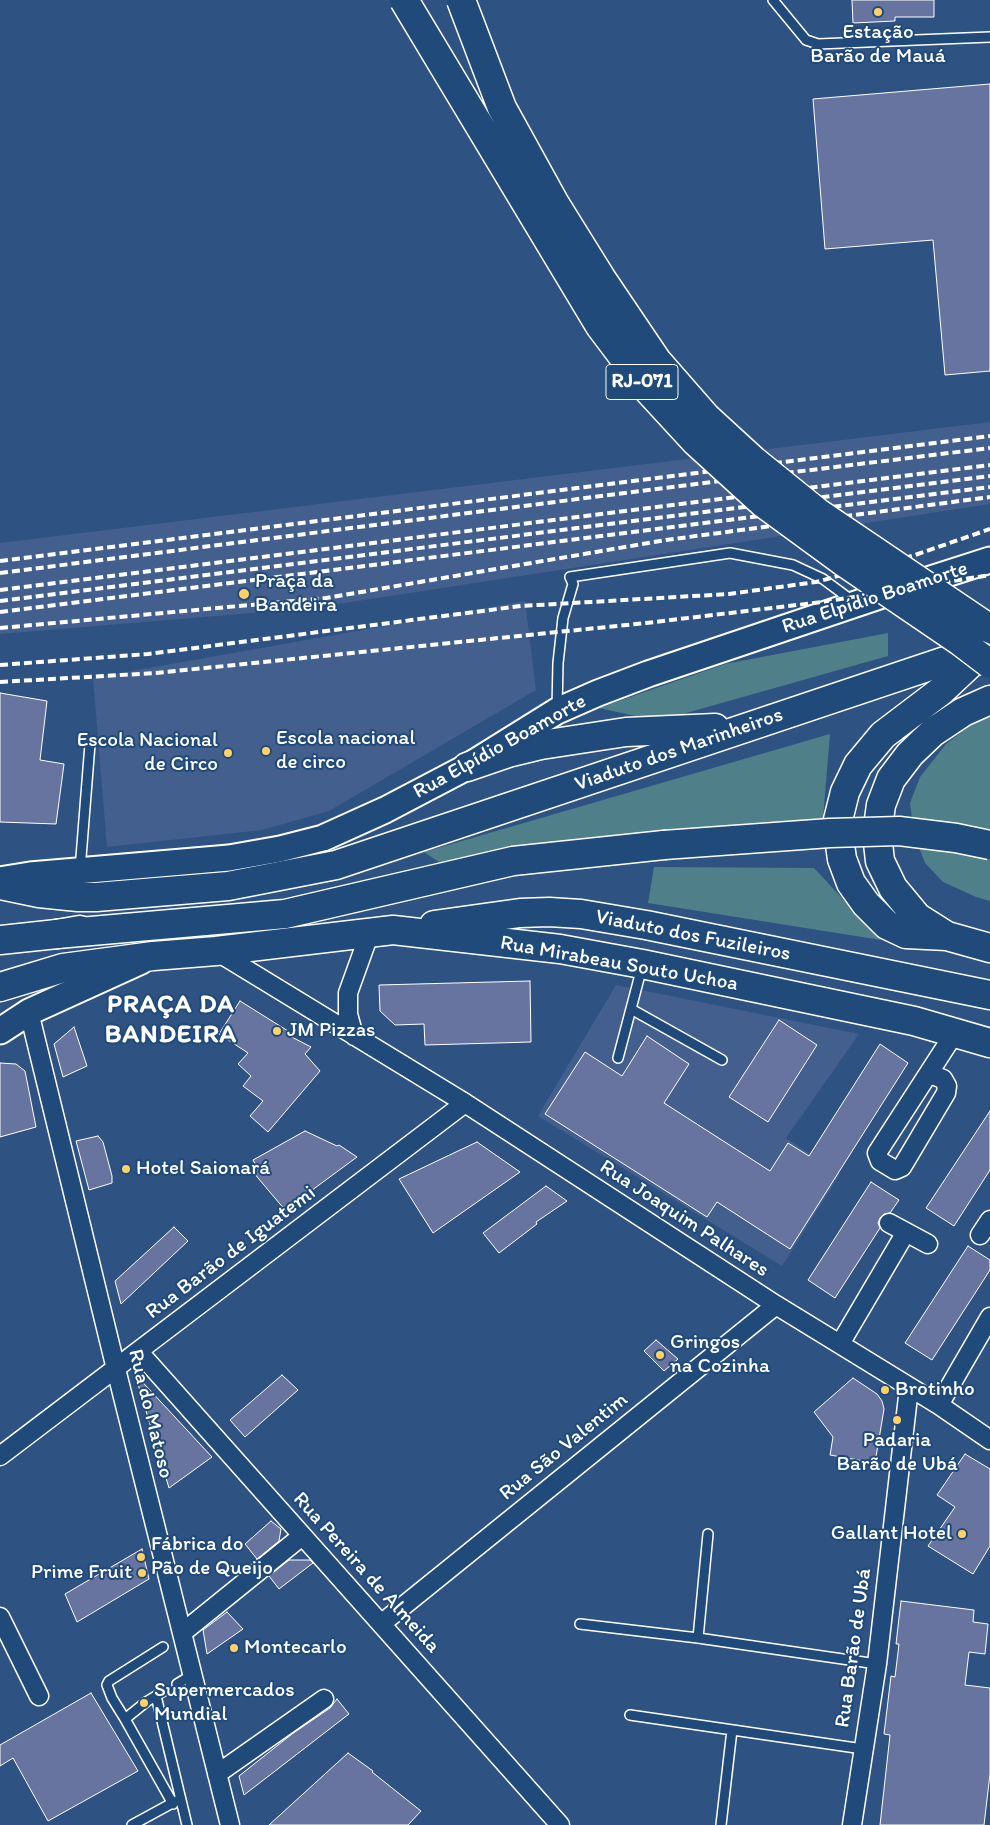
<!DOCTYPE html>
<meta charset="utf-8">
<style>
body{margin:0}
canvas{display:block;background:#2e5282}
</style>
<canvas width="990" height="1825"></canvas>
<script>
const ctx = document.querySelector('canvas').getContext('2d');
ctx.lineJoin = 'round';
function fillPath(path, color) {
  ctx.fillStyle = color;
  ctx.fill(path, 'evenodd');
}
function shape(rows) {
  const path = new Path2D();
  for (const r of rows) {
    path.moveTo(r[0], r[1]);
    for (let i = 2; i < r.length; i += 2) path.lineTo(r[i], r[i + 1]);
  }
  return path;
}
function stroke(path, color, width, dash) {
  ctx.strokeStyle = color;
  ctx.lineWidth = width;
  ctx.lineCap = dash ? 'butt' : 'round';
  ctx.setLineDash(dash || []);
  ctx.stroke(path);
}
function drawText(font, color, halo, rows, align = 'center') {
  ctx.font = font + ' Itim,sans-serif';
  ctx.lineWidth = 4;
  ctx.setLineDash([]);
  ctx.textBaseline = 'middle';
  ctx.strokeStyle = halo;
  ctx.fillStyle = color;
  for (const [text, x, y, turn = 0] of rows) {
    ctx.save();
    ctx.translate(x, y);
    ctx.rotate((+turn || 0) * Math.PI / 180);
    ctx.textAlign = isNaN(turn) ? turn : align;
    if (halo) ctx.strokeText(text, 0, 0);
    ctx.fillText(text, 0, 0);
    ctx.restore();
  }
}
fillPath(shape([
 [990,422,990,504,312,608,0,634,0,543],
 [525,601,536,690,329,811,262,830,107,847,93,678],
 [616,985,859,1034,786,1138,840,1174,782,1266,538,1116]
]), '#435f8d');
fillPath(shape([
 [888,633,888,656,658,721,599,708,725,664],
 [990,713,990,901,976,897,943,882,925,863,914,834,910,803,920,777,946,744,984,715],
 [830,734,823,818,439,862,424,852],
 [654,867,814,868,881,940,648,903]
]), '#4f7f89');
const building = shape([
 [852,0,934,0,934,17,895,17,895,21,853,23,852,0],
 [990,84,990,371,945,375,933,240,825,249,813,99,990,84],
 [0,693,47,701,40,760,64,764,56,824,0,822,0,693],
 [530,981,531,1042,425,1045,424,1024,395,1025,380,1011,379,985,530,981],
 [240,1001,288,1031,286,1034,311,1047,305,1054,320,1071,268,1132,250,1116,263,1101,243,1086,251,1076,238,1064,248,1053,219,1034,240,1001],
 [779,1020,817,1045,768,1122,729,1097,779,1020],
 [74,1027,87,1066,63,1077,54,1044,74,1027],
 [647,1036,689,1064,664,1103,770,1171,788,1143,809,1156,880,1044,908,1063,790,1249,717,1202,707,1217,545,1114,585,1052,622,1076,647,1036],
 [0,1063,16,1064,25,1071,36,1127,0,1137,0,1063],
 [990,1111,990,1170,954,1226,926,1208,990,1111],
 [305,1131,337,1146,339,1145,357,1157,285,1210,253,1172,258,1169,253,1160,305,1131],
 [98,1136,103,1142,112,1176,112,1183,89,1190,76,1141,98,1136],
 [477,1142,520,1172,433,1233,399,1179,477,1142],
 [871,1182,899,1200,890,1213,884,1214,880,1218,878,1223,880,1228,835,1298,808,1280,871,1182],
 [546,1186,567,1201,536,1222,537,1224,499,1253,483,1233,546,1186],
 [174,1227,188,1241,121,1304,115,1281,174,1227],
 [968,1246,990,1260,990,1270,932,1360,905,1343,968,1246],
 [656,1340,678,1359,664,1371,644,1351,656,1340],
 [135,1374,212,1457,169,1488,135,1374],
 [282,1375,298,1390,245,1437,230,1420,282,1375],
 [853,1378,877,1394,882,1401,884,1409,875,1463,830,1455,833,1437,814,1412,853,1378],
 [965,1454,990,1469,990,1546,973,1574,928,1546,955,1507,937,1495,965,1454],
 [271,1521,281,1529,279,1541,257,1559,245,1544,271,1521],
 [142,1549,149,1579,77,1622,65,1594,142,1549],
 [289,1560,310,1560,313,1563,279,1589,269,1576,289,1560],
 [901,1601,974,1610,973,1622,988,1624,985,1654,969,1652,965,1685,990,1688,990,1774,984,1825,880,1825,890,1735,884,1734,891,1676,895,1677,899,1644,896,1644,901,1601],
 [227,1612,243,1629,207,1654,203,1630,227,1612],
 [91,1693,138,1771,48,1821,13,1758,0,1766,0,1745,91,1693],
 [337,1699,349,1714,244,1795,239,1776,292,1734,330,1708,337,1699],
 [348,1753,373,1771,372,1772,421,1811,408,1825,269,1825,348,1753]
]);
fillPath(building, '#6874a0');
stroke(building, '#fff', 1);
const lane = shape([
 [773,0,806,40,818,44,990,37],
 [557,709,558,663,563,618,573,584,570,577,730,553,793,565,823,579,854,602],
 [80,870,90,744],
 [631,1009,722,1060],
 [618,1058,642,967],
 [580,1624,698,1638,877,1664],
 [698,1638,708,1534],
 [177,1684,192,1675],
 [164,1691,146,1702,125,1719,173,1804],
 [156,1696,187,1825],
 [630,1715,863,1749],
 [125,1719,112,1698,107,1685,109,1681,163,1647],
 [132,1825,176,1801],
 [721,1825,732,1730]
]);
const street = shape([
 [216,951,465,1103,776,1305,939,1405,990,1440],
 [29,1012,116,1369,230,1825],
 [354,1036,348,1014,348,993,370,932],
 [930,1074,943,1079,947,1086,946,1093,902,1167,895,1170,880,1161,877,1153,954,1034],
 [889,1223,928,1244],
 [980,1235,990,1220],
 [840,1344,906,1232],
 [139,1352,560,1825],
 [939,1405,990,1317],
 [0,1456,465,1103],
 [0,1617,39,1696],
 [381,1624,776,1305],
 [182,1633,302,1536],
 [217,1774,324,1699],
 [852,1825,877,1664,909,1388]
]);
const secondary = shape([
 [0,880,30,875,229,858,280,849,323,838,385,810,467,767,557,711,598,693,648,674,915,584,990,560],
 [0,1031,29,1012,141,961]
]);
const primary = shape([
 [467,767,508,753,541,745,626,732,715,728],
 [0,885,39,893,78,897,96,897,228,886,336,865,990,646],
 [434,925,520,913,549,912,581,914,646,925,990,995],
 [0,940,57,934,80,930],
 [0,987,63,968,153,956,216,951,393,930,560,949,642,964,914,1021,990,1043]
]);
const highway = shape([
 [988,647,941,691,883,735,858,765,845,792,837,824,842,859,851,883,866,904,887,925,906,934,947,936,990,948],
 [57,934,285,914,513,861,664,845],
 [947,936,917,917,893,888,880,861,877,834,881,805,891,779,910,754,933,732,963,712,990,700]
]);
stroke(lane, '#fff', 12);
stroke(street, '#fff', 21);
stroke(secondary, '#fff', 29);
stroke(primary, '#fff', 31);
stroke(highway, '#fff', 31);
stroke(lane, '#1f4a7a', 9);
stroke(street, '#1f4a7a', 18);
stroke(secondary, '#1f4a7a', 25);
stroke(primary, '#1f4a7a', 28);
stroke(highway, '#1f4a7a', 28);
stroke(shape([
 [0,561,990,436],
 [0,573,664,488,990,448],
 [0,590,990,465],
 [0,601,990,476],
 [0,612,990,487],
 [0,628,326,598,666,540,990,497],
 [0,665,148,654,521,606,729,594,816,582,915,555,990,529],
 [0,682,156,673,646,623,822,602,990,575]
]), '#fff', 4, [8, 4]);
const highwayBridge = shape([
 [404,0,600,326,649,391,696,442,763,503,845,563,961,642,990,664],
 [461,0,502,108,555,204,601,278,657,361,706,417,754,461,817,512,990,629],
 [664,845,830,833,899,831,956,838,990,845]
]);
stroke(highwayBridge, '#fff', 31, []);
stroke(highwayBridge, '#1f4a7a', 28);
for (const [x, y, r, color] of [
 [878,12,5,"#ffd166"],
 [244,594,6,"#ffd166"],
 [266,751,5,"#ffd166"],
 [228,753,5,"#ffd166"],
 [277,1031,5,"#ffd166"],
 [126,1169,5,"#ffd166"],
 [660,1355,5,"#ffd166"],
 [885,1390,5,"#ffd166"],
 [897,1420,5,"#ffd166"],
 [962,1534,5,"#ffd166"],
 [141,1557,5,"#ffd166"],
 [142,1573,5,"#ffd166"],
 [234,1648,5,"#ffd166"],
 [144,1703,5,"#ffd166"]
]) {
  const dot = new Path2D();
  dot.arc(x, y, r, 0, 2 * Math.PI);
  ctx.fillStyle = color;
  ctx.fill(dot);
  stroke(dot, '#1f4a7a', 2);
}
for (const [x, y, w] of [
 [642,382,72]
]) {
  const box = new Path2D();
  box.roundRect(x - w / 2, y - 17.5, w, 35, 4);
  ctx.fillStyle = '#1f4a7a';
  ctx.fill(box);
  stroke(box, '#fff', 1);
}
drawText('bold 20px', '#fff', null, [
 ["RJ-071",642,382]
]);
drawText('21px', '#fff', '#1f4a7a', [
 ["Estação",878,33,"center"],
 ["Barão de Mauá",878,57,"center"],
 ["Praça da",255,582],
 ["Bandeira",255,606],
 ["Escola nacional",276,739],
 ["de circo",276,763],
 ["Escola Nacional",218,741,"right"],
 ["de Circo",218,765,"right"],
 ["JM Pizzas",287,1031],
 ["Hotel Saionará",136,1169],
 ["Gringos",670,1343],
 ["na Cozinha",670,1367],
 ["Brotinho",895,1390],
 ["Padaria",897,1441,"center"],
 ["Barão de Ubá",897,1465,"center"],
 ["Gallant Hotel",952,1534,"right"],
 ["Fábrica do",151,1545],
 ["Pão de Queijo",151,1569],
 ["Prime Fruit",132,1573,"right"],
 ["Montecarlo",244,1648],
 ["Supermercados",154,1691],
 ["Mundial",154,1715]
], 'left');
drawText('21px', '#fff', '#1f4a7a', [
 ["Rua Elpídio Boamorte",875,598,-18],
 ["Rua Elpídio Boamorte",500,747,-29],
 ["Viaduto dos Marinheiros",679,750,-19],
 ["Viaduto dos Fuzileiros",693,936,11],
 ["Rua Mirabeau Souto Uchoa",619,964,10],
 ["Rua Joaquim Palhares",684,1219,33],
 ["Rua Barão de Iguatemi",231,1253,-37],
 ["Rua do Matoso",150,1414,76],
 ["Rua São Valentim",564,1447,-39],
 ["Rua Pereira de Almeida",366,1573,48],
 ["Rua Barão de Ubá",854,1648,-82]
]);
ctx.letterSpacing = '1px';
drawText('bold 26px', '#fff', '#1f4a7a', [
 ["PRAÇA DA",171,1005],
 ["BANDEIRA",171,1035]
]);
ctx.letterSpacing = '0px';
</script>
